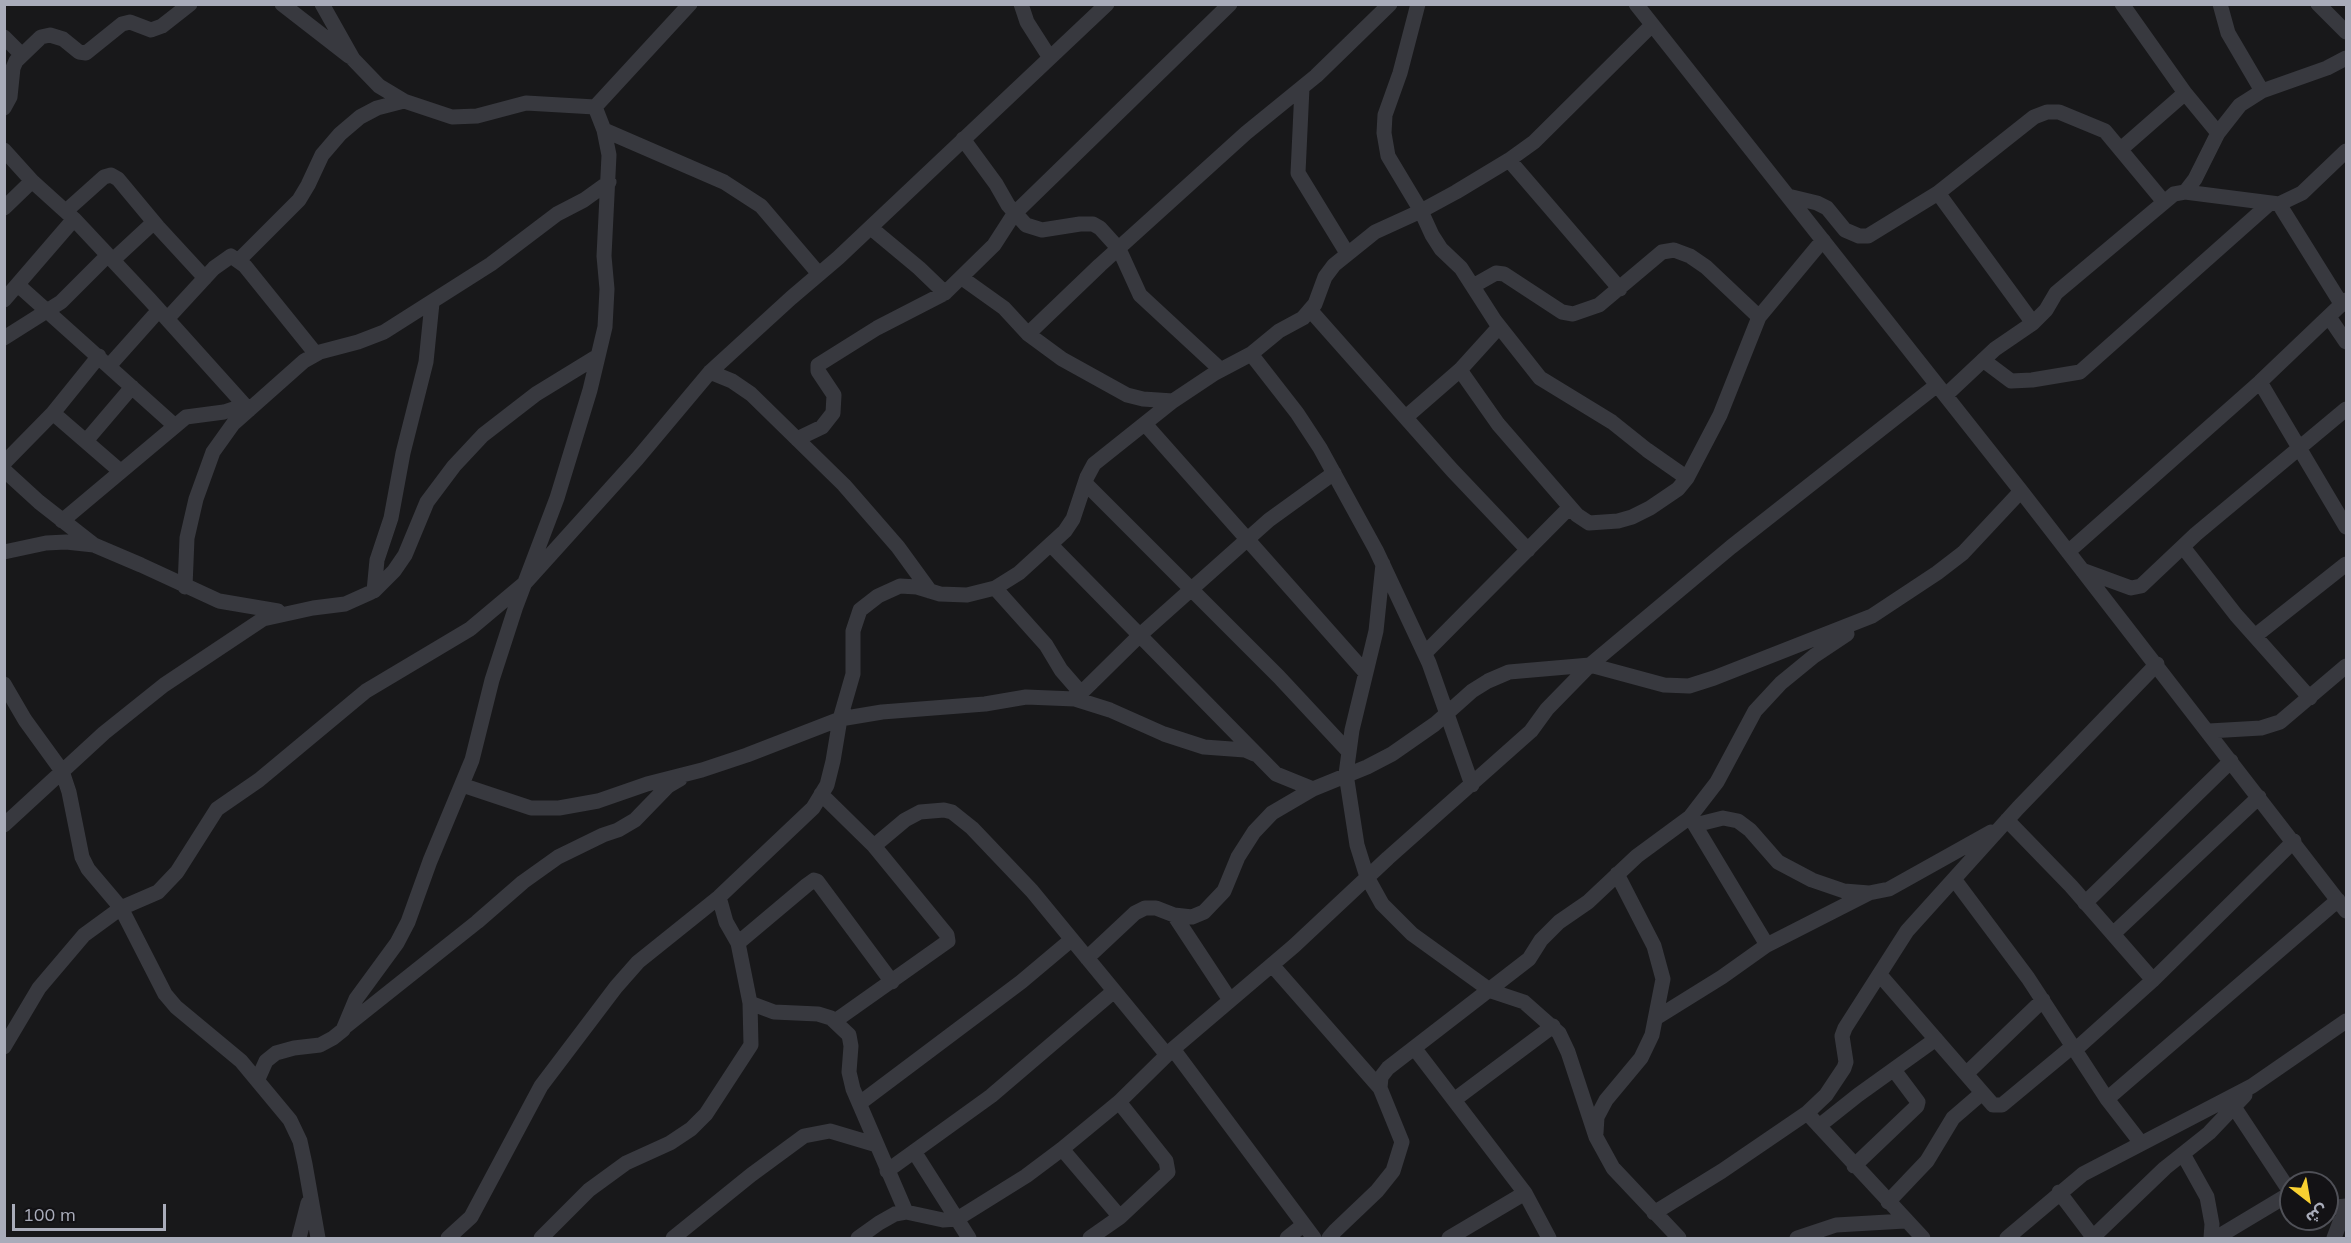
<!DOCTYPE html>
<meta charset="utf-8">
<style>
body{margin:0}
#map{position:relative;width:2351px;height:1243px;overflow:hidden;background:#18181a;font-family:Mulish,"Noto Sans Arabic",sans-serif}
canvas{display:block}
.frame{position:absolute;inset:0;border:6px solid #a9acba;pointer-events:none}
.north{position:absolute;left:2279px;top:1171px;width:60px;height:60px;box-sizing:border-box;background:#131215;border:2px solid #4f5057;border-radius:50%;rotate:149deg;font-size:16px;font-weight:700;line-height:24px;text-align:center;color:#a9acba}
.north::after{content:'';display:block;margin:auto;width:21px;height:27px;background:#f8d031;clip-path:polygon(50% 0,100% 100%,50% 72%,0 100%)}
.scale{position:absolute;left:12px;top:1204px;width:154px;height:27px;box-sizing:border-box;border:3px solid #a9acba;border-top:0;padding-left:8px;font-size:18px;line-height:21px;white-space:nowrap;color:#a9acba;-webkit-text-stroke:4px #131215;paint-order:stroke}
</style>
<div id="map">
<canvas width="2351" height="1243"></canvas>
<div class="frame"></div>
<div class="north">ش</div>
<div class="scale">100 m</div>
</div>
<script>
const ctx = document.querySelector('canvas').getContext('2d');
ctx.lineJoin = 'round';
function shape(rows) {
  const path = new Path2D();
  for (const r of rows) {
    path.moveTo(r[0], r[1]);
    for (let i = 2; i < r.length; i += 2) path.lineTo(r[i], r[i + 1]);
  }
  return path;
}
function stroke(path, color, width, dash) {
  ctx.strokeStyle = color;
  ctx.lineWidth = width;
  ctx.lineCap = dash ? 'butt' : 'round';
  ctx.setLineDash(dash || []);
  ctx.stroke(path);
}
stroke(shape([
 [282,4,349,56],
 [322,4,353,59,379,86,404,101,452,117,477,116,526,103,595,107,690,4],
 [1021,4,1027,22,1050,58],
 [1418,4,1400,73,1385,115,1384,133,1388,156,1421,211,1432,235,1441,249,1461,268,1495,321,1540,378,1612,422,1647,450,1687,478],
 [1636,4,2021,491,2346,911],
 [2122,4,2185,93,2218,133],
 [2220,4,2228,33,2262,91],
 [2318,4,2346,32],
 [4,37,21,54],
 [1302,88,1298,173,1347,253],
 [4,108,10,97,13,68,16,61,41,37,50,35,63,39,79,52,86,53,122,24,130,22,151,30,162,26,190,4],
 [604,130,724,182,761,206,819,274],
 [963,139,996,184,1008,205,1026,225,1042,230,1080,224,1093,224,1100,228,1119,249,1140,295,1221,370],
 [2121,149,2185,93],
 [4,150,32,181,74,219,150,300,249,410],
 [1509,160,1620,289],
 [2185,192,2195,179,2218,133,2240,105,2262,91,2327,68,2346,58],
 [1938,193,2033,323],
 [1788,196,1817,203,1827,208,1845,230,1859,236,1868,236,1938,193,2034,117,2047,112,2059,112,2105,131,2164,202],
 [2279,204,2342,305],
 [4,208,32,181],
 [66,211,104,177,111,175,118,179,158,227,205,278],
 [871,228,919,268,945,293],
 [113,260,154,222],
 [239,260,299,200,308,185,322,155,340,134,360,117,377,108,404,101],
 [962,278,1004,308,1028,334,1062,359,1127,395,1143,399,1173,401],
 [18,285,174,425],
 [1473,286,1496,273,1504,274,1562,312,1573,314,1599,305,1662,252,1674,250,1690,256,1706,267,1759,317],
 [4,300,74,219],
 [1311,311,1452,470,1528,550],
 [2329,317,2346,342],
 [167,319,214,268,231,256,245,266,316,354],
 [1028,334,1100,265,1246,133,1316,76,1390,4],
 [4,338,61,302,108,255],
 [1251,354,1297,413,1320,448,1376,550,1429,663,1472,785],
 [1983,360,2011,381,2032,380,2080,372,2268,205],
 [109,366,159,310],
 [1460,370,1498,424,1577,515,1589,523,1618,521,1632,517,1650,508,1678,489,1687,478,1720,415,1759,317,1823,240],
 [710,372,732,381,751,394,844,485,898,547,930,591],
 [2260,382,2346,527],
 [1946,395,1995,349,2033,323,2046,310,2056,293,2174,194,2185,192,2279,204,2302,193,2346,151],
 [53,413,120,471],
 [1406,417,1460,370,1499,327],
 [1145,424,1365,672],
 [797,439,822,427,833,413,834,395,818,371,818,365,877,328,945,293,994,245,1014,214,1230,4],
 [86,441,132,387],
 [4,463,53,413,99,356],
 [4,470,39,502,94,545],
 [1085,483,1279,677,1348,751],
 [62,521,186,417,224,412,245,405],
 [1051,545,1276,774,1313,789],
 [2183,547,2236,615,2310,698],
 [4,552,46,543,66,542,94,545,141,565,219,601,278,611],
 [2068,552,2260,382,2346,300],
 [1383,564,1376,631,1352,730,1346,774,1357,845,1367,877,1382,904,1412,934,1491,991,1524,1002,1559,1033,1568,1052,1596,1137,1613,1168,1679,1238],
 [2082,570,2131,588,2141,586,2196,534,2346,409],
 [185,587,187,538,196,499,213,452,233,424,304,361,320,352,358,342,384,332,491,264,557,214,584,200,609,182],
 [995,588,1046,645,1061,670,1081,693],
 [374,591,377,560,391,518,403,453,426,362,432,303],
 [2255,636,2346,564],
 [1425,653,1569,508],
 [4,684,25,720,62,771,69,792,82,857,88,869,121,908,165,994,176,1007,241,1061,290,1120,300,1141,305,1164,318,1238],
 [1075,699,1140,635,1269,520,1334,473],
 [2209,731,2261,728,2280,722,2346,666],
 [462,785,531,808,559,808,598,801,647,784,702,770,747,755,840,719,882,712,985,704,1026,697,1075,699,1110,710,1164,734,1204,747,1245,750,1254,754],
 [821,794,874,846,947,935,948,941,835,1021],
 [1690,817,1767,945],
 [2007,820,2071,886,2153,980],
 [4,825,104,733,164,685,263,619,313,608,345,604,374,591,394,571,405,555,427,502,454,466,483,435,536,394,598,356],
 [1695,825,1723,818,1738,821,1750,830,1778,862,1812,880,1844,891,1869,893,1889,889,1991,832],
 [874,846,905,820,920,812,944,810,952,812,972,828,1032,891,1167,1055],
 [1954,879,2028,978,2107,1099,2141,1143],
 [2085,903,2231,761],
 [1174,915,1230,1000],
 [2113,934,2259,797],
 [738,943,807,885,814,880,817,881,892,982],
 [1087,958,1135,913,1145,908,1156,908,1174,915,1192,917,1204,912,1224,891,1238,857,1254,832,1272,813,1313,789,1367,767,1392,754,1435,724,1472,691,1488,681,1509,672,1590,665,1664,685,1689,686,1714,678,1872,616,1937,573,1963,553,2021,491],
 [1272,965,1380,1088,1402,1142,1393,1171,1377,1191,1335,1231,1329,1238],
 [1880,975,1993,1105,2002,1105,2073,1046],
 [750,1003,774,1012,818,1014,831,1018,849,1035,851,1046,849,1072,853,1089,906,1212],
 [1656,1018,1722,977,1767,945,1869,893],
 [345,1027,477,922,523,882,558,857,603,835,618,830,635,820,668,786,680,779],
 [4,1047,39,988,84,935,121,908,158,892,177,872,217,809,259,780,366,691,470,629,526,582,637,459,710,372,791,298,838,258,1107,4],
 [1173,1049,1314,1238],
 [1415,1049,1525,1193,1549,1238],
 [2075,1050,2153,980,2294,841],
 [1966,1074,2043,1000],
 [258,1079,266,1061,276,1053,294,1048,320,1045,333,1038,343,1030,356,999,397,943,408,922,430,861,472,760,492,680,516,606,557,498,590,390,605,327,607,289,604,256,609,155,604,130,595,107],
 [1380,1088,1381,1077,1388,1068,1529,959,1541,940,1559,922,1588,902,1637,856,1690,817,1717,782,1755,711,1781,683,1814,656,1847,634],
 [2107,1099,2338,900],
 [1454,1100,1553,1026],
 [860,1103,1021,982,1071,940],
 [2234,1107,2291,1193],
 [1807,1113,1923,1238],
 [1819,1126,1858,1095,1936,1039],
 [1596,1133,1597,1117,1606,1100,1641,1058,1652,1035,1663,979,1654,946,1617,874],
 [1062,1149,1120,1217],
 [915,1153,969,1238],
 [2183,1154,2207,1197,2212,1224,2211,1238],
 [1854,1166,1917,1106,1918,1102,1894,1070],
 [887,1171,991,1096,1114,991],
 [2059,1192,2093,1237],
 [1888,1202,1927,1161,1953,1118,1982,1093],
 [2327,1208,2346,1206],
 [1654,1213,1722,1171,1807,1113,1826,1095,1844,1068,1846,1062,1842,1036,1845,1028,1907,931,2018,808,2157,664],
 [299,1238,308,1203],
 [448,1238,471,1217,541,1086,616,987,638,962,719,897,813,808,827,785,833,761,840,719,853,674,853,631,860,610,878,596,900,586,917,587,940,594,967,595,995,588,1019,573,1065,531,1073,519,1087,477,1094,464,1173,401,1215,373,1251,354,1279,331,1303,318,1315,304,1325,277,1334,265,1375,232,1421,211,1456,192,1509,160,1534,142,1652,25],
 [541,1238,589,1190,626,1163,670,1143,691,1129,706,1114,751,1045,750,1003,738,943,726,922,719,897],
 [673,1238,751,1175,804,1136,830,1131,877,1145],
 [858,1238,879,1223,895,1214,906,1212,943,1220,957,1219,1026,1176,1062,1149,1119,1102,1173,1049,1294,946,1388,858,1531,731,1547,709,1590,665,1731,547,1937,385],
 [1090,1238,1120,1217,1168,1172,1166,1161,1119,1102],
 [1287,1238,1303,1225],
 [1449,1238,1525,1193],
 [1797,1238,1836,1225,1905,1221],
 [2007,1238,2083,1174,2252,1086,2346,1021],
 [2092,1238,2165,1168,2209,1133,2245,1095],
 [2216,1238,2291,1193],
 [2334,1238,2340,1222,2346,1215]
]), '#38393f', 15);
</script>
